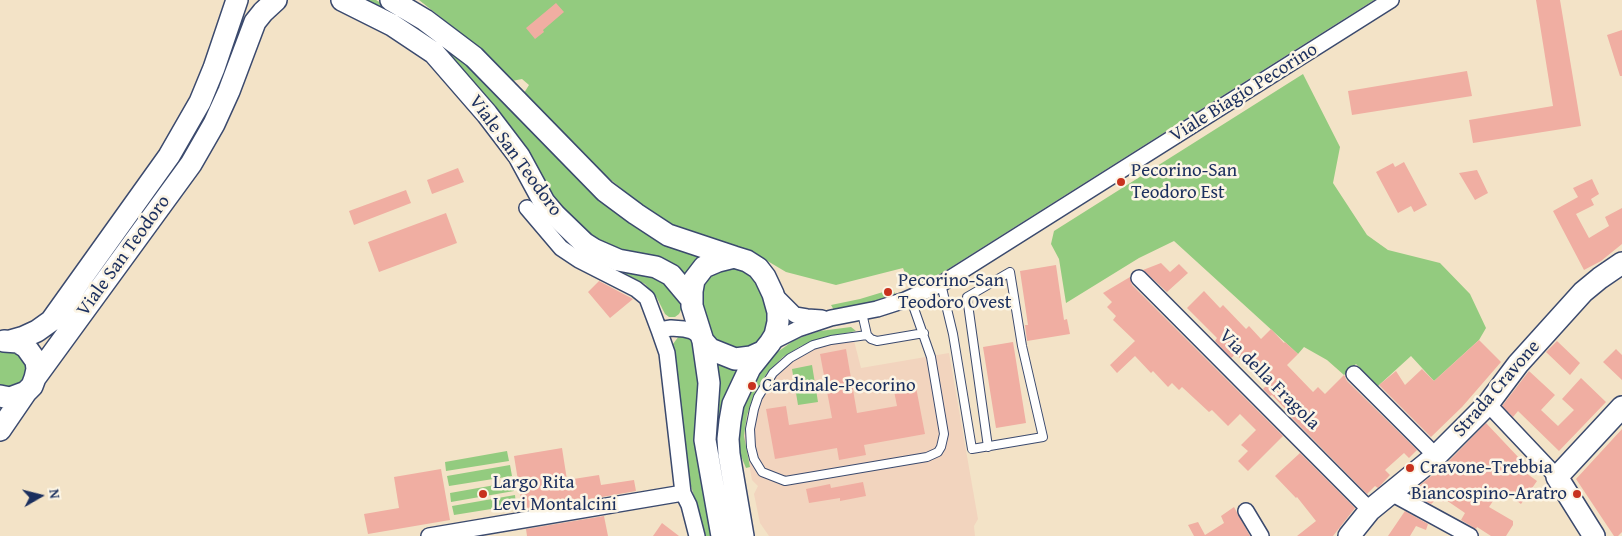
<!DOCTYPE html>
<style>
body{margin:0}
#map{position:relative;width:1622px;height:536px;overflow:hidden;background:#f3e3c7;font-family:"Gentium Book Plus",serif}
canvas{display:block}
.north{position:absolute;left:15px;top:471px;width:50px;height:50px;-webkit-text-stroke:4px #fcf5e5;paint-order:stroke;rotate:82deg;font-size:14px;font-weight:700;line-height:20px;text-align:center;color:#1b2f5e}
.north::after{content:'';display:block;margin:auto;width:18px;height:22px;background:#1b2f5e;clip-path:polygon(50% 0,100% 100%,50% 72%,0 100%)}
</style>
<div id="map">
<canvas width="1622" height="536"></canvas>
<div class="north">N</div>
</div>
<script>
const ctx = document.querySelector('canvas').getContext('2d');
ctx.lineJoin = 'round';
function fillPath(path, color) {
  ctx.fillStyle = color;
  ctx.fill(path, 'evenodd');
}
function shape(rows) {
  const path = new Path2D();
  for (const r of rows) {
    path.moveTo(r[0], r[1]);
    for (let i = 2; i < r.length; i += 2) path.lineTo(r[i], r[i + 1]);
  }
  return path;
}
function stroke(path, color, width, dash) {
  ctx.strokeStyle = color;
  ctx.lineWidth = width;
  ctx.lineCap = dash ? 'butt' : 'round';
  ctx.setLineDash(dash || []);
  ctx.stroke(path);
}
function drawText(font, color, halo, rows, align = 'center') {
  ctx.font = font + ' "Gentium Book Plus",serif';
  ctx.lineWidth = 5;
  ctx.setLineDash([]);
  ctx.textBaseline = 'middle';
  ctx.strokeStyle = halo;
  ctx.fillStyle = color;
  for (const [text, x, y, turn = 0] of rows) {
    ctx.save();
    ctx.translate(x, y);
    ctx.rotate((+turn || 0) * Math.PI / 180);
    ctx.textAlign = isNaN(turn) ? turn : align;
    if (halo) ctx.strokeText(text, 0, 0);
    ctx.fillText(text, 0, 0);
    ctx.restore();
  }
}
fillPath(shape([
 [852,333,861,368,949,353,978,519,974,526,975,536,769,536,760,523,754,494,758,486,752,480,744,436,747,415,755,392,767,373,790,352,819,339]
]), '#f2d4be');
fillPath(shape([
 [358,0,376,0,435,35,547,139,702,256,687,281,600,244,560,211,505,126],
 [419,0,1374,0,937,276,912,290,903,268,836,285,786,272,754,253,678,229,654,216,604,174,524,93,529,85,522,79,512,81,482,50],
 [1303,74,1340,147,1333,183,1367,235,1388,250,1440,263,1470,294,1486,328,1479,340,1434,381,1411,356,1378,386,1356,364,1344,375,1327,360,1304,347,1298,354,1174,241,1139,258,1066,303,1059,259,1051,244,1054,231],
 [539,205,551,220,663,277,680,301,682,308,679,314,675,317,669,317,665,314,657,298,645,284,604,263,568,248],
 [732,265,757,278,770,315,762,341,737,352,711,339,700,311,702,281,706,275],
 [893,289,895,294,857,307,834,310,831,305,860,299],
 [851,327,856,331,827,337,801,346,783,357,767,373,755,392,747,415,744,436,750,467,746,468,737,446,737,432,747,391,772,356,793,341,802,337,820,331],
 [683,334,689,338,695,347,697,359,712,536,706,536,688,476,673,344,679,336],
 [7,349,19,352,28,368,24,381,13,389,0,387,0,351],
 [715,362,737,367,735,377,736,536,714,439],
 [812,365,818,402,798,405,792,369],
 [507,451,509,461,446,471,445,462],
 [510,465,512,476,449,486,447,476],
 [512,482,514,491,451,502,450,493],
 [515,495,516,505,454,515,452,506]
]), '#93cb7f');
fillPath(shape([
 [1536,0,1560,0,1581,126,1473,143,1469,120,1553,106],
 [556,3,564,12,543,30,544,32,535,39,526,28],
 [1622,30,1622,76,1620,76,1607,35],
 [1467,71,1472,96,1352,115,1348,91],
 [1404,162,1427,205,1414,212,1411,206,1398,213,1376,172,1393,163,1395,167],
 [458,168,464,182,432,194,427,180],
 [1477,170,1488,193,1475,200,1459,173],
 [1592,179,1599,194,1591,199,1594,205,1576,214,1589,238,1609,226,1605,217,1622,208,1622,244,1601,261,1584,270,1553,211,1578,197,1573,188],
 [406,190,411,203,354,225,349,211],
 [446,213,457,243,379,272,368,242],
 [1161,263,1170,272,1179,264,1188,273,1167,292,1143,270],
 [1056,265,1064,320,1067,319,1070,334,1027,341,1025,325,1028,325,1020,271],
 [1130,277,1132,285,1283,436,1248,471,1238,461,1248,451,1241,445,1256,430,1240,414,1228,426,1212,410,1209,412,1182,387,1179,390,1172,383,1168,387,1153,371,1151,373,1135,356,1117,373,1110,365,1135,341,1113,320,1116,316,1107,307,1112,302,1103,293],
 [599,281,633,299,610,318,588,292],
 [1204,291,1220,308,1223,305,1246,329,1249,326,1261,339,1271,329,1284,343,1285,342,1298,354,1287,365,1313,392,1318,387,1325,394,1344,375,1347,381,1417,450,1409,458,1404,453,1385,470,1390,475,1378,488,1375,486,1367,494,1290,416,1291,415,1272,395,1270,396,1263,389,1267,385,1236,354,1231,358,1215,341,1217,338,1187,308],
 [1479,340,1501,362,1462,407,1431,437,1379,385,1396,371,1405,385,1422,369,1434,381],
 [1557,341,1580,363,1570,375,1546,352],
 [1013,342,1026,423,996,428,983,347],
 [846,349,857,413,897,406,893,386,915,382,925,434,864,445,866,455,839,460,837,448,775,459,766,409,786,406,789,425,832,418,820,354],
 [1616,349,1622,355,1622,380,1603,362],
 [1529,371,1555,395,1541,410,1558,426,1574,410,1562,399,1581,378,1606,402,1559,451,1518,411,1513,417,1502,406],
 [1486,423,1520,459,1515,465,1537,481,1521,504,1501,489,1489,507,1513,521,1513,525,1506,536,1491,536,1477,527,1476,529,1461,520,1465,513,1446,500,1443,502,1439,497,1431,504,1423,500,1414,490,1445,465],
 [1622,429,1622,532,1618,536,1614,536,1576,479],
 [562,448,567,480,599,475,601,485,634,480,636,491,523,511,514,456],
 [1300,453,1355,508,1333,536,1297,536,1316,521,1297,497,1296,498,1275,476],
 [441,469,450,520,368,534,364,514,399,508,394,477],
 [863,482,866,496,840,501,840,498,809,503,806,489,830,484,831,488],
 [1234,507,1250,536,1194,536,1188,525,1198,522,1205,535,1224,523,1221,516],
 [1405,511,1428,524,1426,530,1416,526,1410,536,1388,536],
 [604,516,608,536,527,536,526,529],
 [662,523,679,536,653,536]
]), '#f0aea2');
const lane = shape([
 [941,284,953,334,972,449,1043,437,1022,346,1010,272,967,297,988,447],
 [862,313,867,335,871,339,877,341,924,333],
 [867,335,831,340,813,345,790,358,773,373,758,397,754,409,750,429,751,447,754,459,762,472,785,481,927,457,938,452,941,447,944,434,931,357,910,297]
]);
const street = shape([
 [527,208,561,248,579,260,636,289,647,298,659,330],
 [1139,278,1370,510],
 [774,294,795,315,807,317,822,318],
 [770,343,798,329,831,318,877,309,905,300,941,284,1391,0],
 [1354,374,1436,456],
 [1488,404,1557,477],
 [1391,493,1470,536],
 [1246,511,1261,536],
 [429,536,683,493],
 [697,536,689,505,683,493,667,353,659,330,671,328,684,329,692,331,702,337]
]);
const secondary = shape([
 [342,0,392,25,434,53,487,114,519,156,544,202,555,215,584,243,595,250,618,260,656,267,671,275,692,300],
 [391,0,425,20,474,57,605,191,636,214,668,235,734,257],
 [10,341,24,337,37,331,51,321,169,156,200,102,214,68,237,0],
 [703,341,709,383,705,440,722,536],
 [35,378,191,164,214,124,229,91,255,22,263,12,276,0],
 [0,396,10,398,26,392,32,386,35,378,37,369,36,361,26,347,18,342,4,341],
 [0,430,26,392],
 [743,536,729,454,728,439,730,421,733,404,750,368,770,343,775,335,778,322,778,312,773,294,765,277,758,268,747,261,734,257,718,261,704,267,694,280,692,291,692,306,703,341,710,349,735,359,751,357,762,352],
 [1349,536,1370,510,1436,456,1488,404,1518,364,1583,292,1600,278,1622,263],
 [1594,536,1557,477,1622,407]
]);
stroke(lane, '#3b4a6e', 10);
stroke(street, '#3b4a6e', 18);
stroke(secondary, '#3b4a6e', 24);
stroke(lane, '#fff', 8);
stroke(street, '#fff', 15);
stroke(secondary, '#fff', 21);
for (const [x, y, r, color] of [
 [1121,182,5,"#c8321e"],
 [888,292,5,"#c8321e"],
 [752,386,5,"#c8321e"],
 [1410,468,5,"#c8321e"],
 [483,494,5,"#c8321e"],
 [1577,494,5,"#c8321e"]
]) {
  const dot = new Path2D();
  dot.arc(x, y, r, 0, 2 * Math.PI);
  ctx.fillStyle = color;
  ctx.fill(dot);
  stroke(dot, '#fcf5e5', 2);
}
drawText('19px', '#1b2f5e', '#fcf5e5', [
 ["Viale Biagio Pecorino",1244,93,-32],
 ["Viale San Teodoro",515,156,54],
 ["Viale San Teodoro",124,256,-54],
 ["Via della Fragola",1269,380,45],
 ["Strada Cravone",1497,389,-49]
]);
drawText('19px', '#1b2f5e', '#fcf5e5', [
 ["Pecorino-San",1131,171],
 ["Teodoro Est",1131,193],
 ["Pecorino-San",898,281],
 ["Teodoro Ovest",898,303],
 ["Cardinale-Pecorino",762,386],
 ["Cravone-Trebbia",1420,468],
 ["Largo Rita",493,483],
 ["Levi Montalcini",493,505],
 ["Biancospino-Aratro",1567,494,"right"]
], 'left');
</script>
